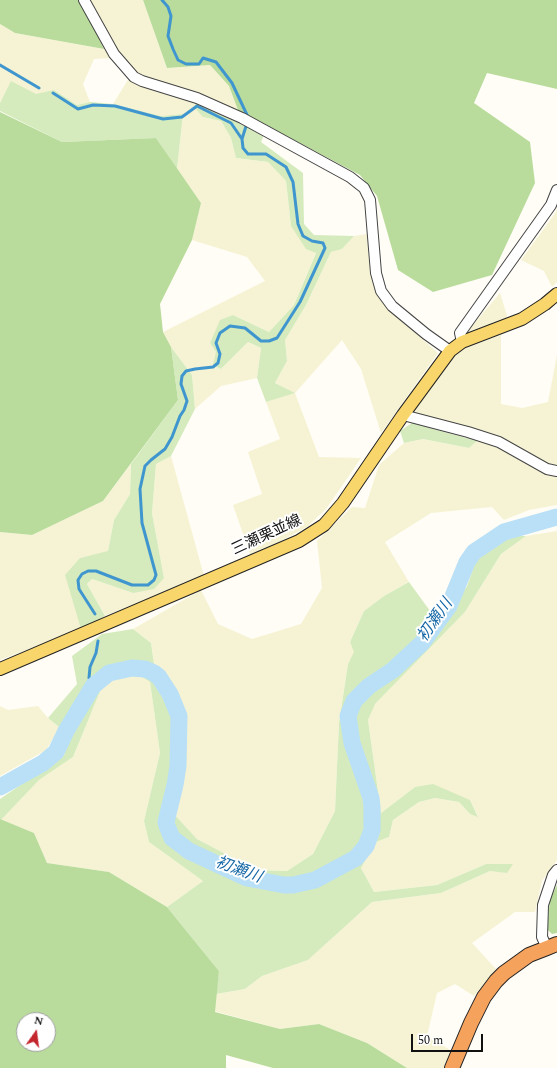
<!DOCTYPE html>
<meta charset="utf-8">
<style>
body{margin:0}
#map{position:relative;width:557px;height:1068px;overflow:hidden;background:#fffdf5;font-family:Spectral,serif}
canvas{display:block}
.north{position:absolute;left:16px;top:1012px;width:40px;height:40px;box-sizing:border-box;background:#fff;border:1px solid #a0a0a0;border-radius:50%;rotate:14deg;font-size:11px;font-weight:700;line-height:16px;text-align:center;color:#111}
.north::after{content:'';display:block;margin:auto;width:14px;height:18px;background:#c4262e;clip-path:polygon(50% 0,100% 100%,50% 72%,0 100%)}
.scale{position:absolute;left:411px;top:1034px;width:72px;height:18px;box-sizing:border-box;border:2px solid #111;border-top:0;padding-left:5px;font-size:12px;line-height:14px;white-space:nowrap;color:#111;-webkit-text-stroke:3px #fff;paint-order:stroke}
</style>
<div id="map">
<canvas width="557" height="1068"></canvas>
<div class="north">N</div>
<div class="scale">50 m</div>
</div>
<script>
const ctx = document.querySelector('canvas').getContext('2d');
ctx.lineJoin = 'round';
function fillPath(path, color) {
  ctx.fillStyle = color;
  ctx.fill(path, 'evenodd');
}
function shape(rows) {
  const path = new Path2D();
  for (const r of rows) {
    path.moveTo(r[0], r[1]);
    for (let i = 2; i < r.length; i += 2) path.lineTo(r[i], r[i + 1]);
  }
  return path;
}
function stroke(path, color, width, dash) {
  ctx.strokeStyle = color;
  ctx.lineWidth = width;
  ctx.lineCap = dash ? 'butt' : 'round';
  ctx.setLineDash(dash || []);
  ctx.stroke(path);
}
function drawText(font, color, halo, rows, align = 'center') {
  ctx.font = font + ' Spectral,"Noto Sans JP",serif';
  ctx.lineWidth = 4;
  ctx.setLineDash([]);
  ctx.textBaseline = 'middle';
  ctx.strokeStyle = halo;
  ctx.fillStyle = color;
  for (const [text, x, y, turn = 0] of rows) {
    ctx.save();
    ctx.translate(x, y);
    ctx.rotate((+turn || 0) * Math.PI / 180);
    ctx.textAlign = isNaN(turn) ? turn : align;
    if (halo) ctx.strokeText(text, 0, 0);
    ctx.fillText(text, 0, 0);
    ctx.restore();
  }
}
fillPath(shape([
 [80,0,143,0,167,68,210,65,229,86,238,110,199,95,203,117,221,121,231,138,236,158,268,162,286,181,291,226,316,252,294,305,269,332,233,315,220,321,210,343,216,352,221,369,248,342,261,348,257,378,221,386,195,409,192,375,171,347,163,332,265,281,247,257,192,240,201,203,177,169,183,114,161,116,113,104,129,78,113,58,94,59,83,84,90,102,77,105,54,90,36,95,11,82,0,103,0,24,15,33,103,49],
 [557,208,557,282,552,287,544,271,521,260,556,212],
 [367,234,370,274,379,296,393,313,438,353,381,433,361,369,342,340,295,393,319,457,361,458,326,509,307,527,251,557,233,505,262,494,248,452,280,439,266,402,294,393,275,383,287,361,285,340,306,305,331,252,342,249,354,236],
 [500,293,508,319,467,332],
 [501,335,501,404,522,408,548,402,557,355,557,505,529,510,504,520,492,507,431,513,385,542,409,582,384,596,364,611,350,642,355,652,348,664,339,723,335,811,313,854,287,871,256,870,197,839,172,812,178,785,183,725,155,671,151,643,133,629,201,590,218,624,252,639,301,624,322,588,317,541,352,507,365,508,379,465,404,443,423,439,469,448,477,441,481,432,412,413,458,350],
 [171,456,204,576,105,616,87,584,92,579,133,593,164,578,152,513,156,464],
 [131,464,130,494,114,520,108,552,80,558,81,629,0,660,0,532,32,535,103,501],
 [557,531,557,860,542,881,535,912,515,912,472,943,496,969,474,996,455,984,437,993,427,1036,452,1051,446,1068,407,1068,367,1043,319,1024,280,1029,214,1011,216,994,245,989,262,976,308,960,372,902,441,893,490,871,507,872,512,864,486,864,437,885,374,892,361,868,376,842,389,837,393,820,419,802,435,798,459,802,470,814,478,816,470,800,415,787,381,813,368,720,374,705,465,612,501,554,526,536],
 [139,675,150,682,160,753,144,821,149,842,203,881,167,907,109,872,47,863,34,833,1,820,39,780,73,757,101,689,117,677],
 [0,706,8,710,38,706,48,718,60,728,46,750,0,776]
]), '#f6f3d4');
fillPath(shape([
 [11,81,36,94,54,90,77,105,90,102,113,104,161,116,183,114,177,169,156,138,62,142,0,111,0,103],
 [199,95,238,110,268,125,261,142,303,173,304,224,314,235,354,236,342,249,331,252,306,305,285,340,287,361,275,383,295,393,266,402,257,378,261,348,248,342,221,369,213,365,216,352,210,343,220,320,233,315,269,332,294,305,316,253,306,249,291,226,286,181,268,162,236,158,231,138,221,121,203,117,194,107],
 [171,347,192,375,195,409,171,456,156,464,152,513,164,578,154,589,133,593,92,579,87,584,105,616,81,629,65,575,80,558,108,551,114,520,130,494,131,464,178,400],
 [412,423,477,441,469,448,423,439,404,443,400,431],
 [506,536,526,536,501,554,465,612,375,704,368,720,381,813,415,787,433,784,470,800,478,817,470,814,459,802,435,798,419,802,393,820,389,837,376,842,361,868,374,892,437,885,486,864,513,864,507,873,490,871,441,893,372,902,308,960,262,976,245,989,216,994,219,971,167,907,203,881,149,842,144,821,160,753,150,682,139,675,117,677,101,689,73,757,39,780,1,820,0,819,0,799,64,755,70,736,48,718,77,684,72,656,102,634,133,629,151,643,155,671,183,725,178,785,172,812,197,839,256,870,287,871,313,854,335,811,339,723,348,664,354,652,350,642,364,611,384,596,409,582,433,615,444,621,467,586,478,555]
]), '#d5ebbd');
fillPath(shape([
 [0,0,80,0,104,49,15,33,0,24],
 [143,0,557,0,557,89,487,73,474,103,530,142,535,183,492,275,433,292,398,270,377,196,360,175,238,110,229,86,210,65,167,68],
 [0,112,62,142,156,138,201,203,192,240,160,304,163,332,171,347,178,400,103,501,32,535,0,532],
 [0,819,34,833,47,863,109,872,167,907,219,971,215,1012,280,1029,319,1024,367,1043,407,1068,273,1068,226,1055,226,1068,0,1068],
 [24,1020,48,1020,48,1044,24,1044],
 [557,885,557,933,552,934,547,929,550,899]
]), '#b9dc9c');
stroke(shape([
 [162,0,168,7,171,16,168,36,173,49,178,60,186,64,199,64,203,58,216,62,232,83,248,117],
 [0,65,39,88],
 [53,93,78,109,93,105,115,106,163,119,182,117,197,106,231,123,242,139],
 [95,614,79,589,78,580,82,574,88,571,96,571,132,585,148,585,154,580,156,575,142,523,140,489,145,466,151,460,165,449,172,437,180,416,184,410,187,401,181,384,182,376,186,371,195,369,213,367,218,363,220,354,216,343,220,333,230,326,245,328,261,341,269,341,277,338,300,302,325,248,323,243,312,241,303,236,298,224,293,182,286,167,266,154,248,154,243,148,242,139,247,123],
 [93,686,89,678,90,667,96,653,98,641]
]), '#3f96cf', 3);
stroke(shape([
 [0,787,43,763,56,752,66,731,93,686,109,673,132,668,145,669,154,673,159,677,170,694,179,716,178,766,175,785,166,822,167,826,172,838,189,851,247,878,284,885,293,885,315,880,356,858,366,846,372,830,372,807,371,798,352,743,348,716,354,701,369,686,393,670,422,643,449,606,467,562,474,552,504,532,557,517]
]), '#b9e0f7', 17);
const minor = shape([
 [84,0,114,54,134,77,142,81,197,98,242,118,350,177,364,188,370,200,376,273,381,291,392,306,426,334,450,351],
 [462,342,460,333,551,205,557,190],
 [403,415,468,432,499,442,547,469,557,471],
 [547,948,542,937,543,905,553,875,557,870]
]);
const major = shape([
 [0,669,299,541,324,525,343,503,403,415,450,351,462,342,522,319,545,304,557,294]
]);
const highway = shape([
 [452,1068,471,1023,484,997,496,981,504,973,529,955,547,948,557,944]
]);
stroke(minor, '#444', 12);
stroke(major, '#222', 14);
stroke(highway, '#222', 16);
stroke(minor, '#fff', 10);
stroke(major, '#f9d66b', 12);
stroke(highway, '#f5a25d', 14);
drawText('15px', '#111', '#fff', [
 ["三瀬栗並線",267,536,-25]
]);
drawText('italic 16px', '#1768a6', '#fff', [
 ["初瀬川",436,621,-55],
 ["初瀬川",238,871,20]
]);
</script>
